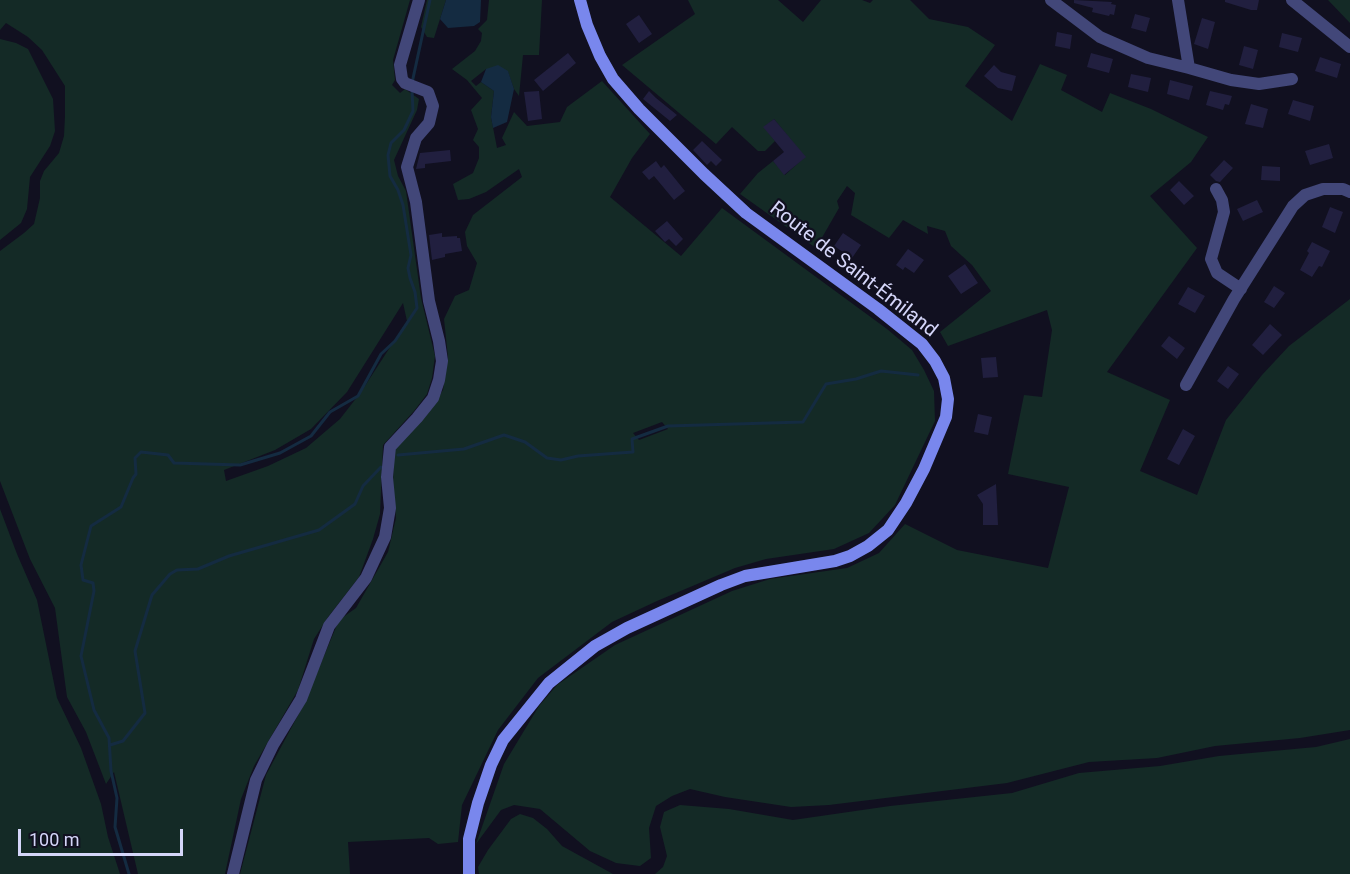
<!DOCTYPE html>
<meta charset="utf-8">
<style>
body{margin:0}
#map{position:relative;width:1350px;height:874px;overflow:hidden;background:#111020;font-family:Roboto,sans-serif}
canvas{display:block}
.scale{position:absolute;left:18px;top:829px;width:165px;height:27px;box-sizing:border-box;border:3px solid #d5d6f9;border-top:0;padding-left:8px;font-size:18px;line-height:21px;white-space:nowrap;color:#d5d6f9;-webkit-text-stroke:4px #111020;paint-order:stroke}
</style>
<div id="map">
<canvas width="1350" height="874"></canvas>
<div class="scale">100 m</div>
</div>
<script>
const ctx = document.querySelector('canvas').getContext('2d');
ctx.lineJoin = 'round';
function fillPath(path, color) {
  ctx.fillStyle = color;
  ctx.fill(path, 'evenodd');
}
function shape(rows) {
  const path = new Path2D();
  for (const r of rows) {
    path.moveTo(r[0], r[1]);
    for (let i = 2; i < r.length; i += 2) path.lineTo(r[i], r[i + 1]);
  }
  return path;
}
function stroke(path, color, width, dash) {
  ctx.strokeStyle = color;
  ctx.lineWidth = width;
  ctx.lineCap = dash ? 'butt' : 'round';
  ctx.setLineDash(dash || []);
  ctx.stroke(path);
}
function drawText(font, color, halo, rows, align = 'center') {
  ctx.font = font + ' Roboto,sans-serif';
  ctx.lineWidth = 4.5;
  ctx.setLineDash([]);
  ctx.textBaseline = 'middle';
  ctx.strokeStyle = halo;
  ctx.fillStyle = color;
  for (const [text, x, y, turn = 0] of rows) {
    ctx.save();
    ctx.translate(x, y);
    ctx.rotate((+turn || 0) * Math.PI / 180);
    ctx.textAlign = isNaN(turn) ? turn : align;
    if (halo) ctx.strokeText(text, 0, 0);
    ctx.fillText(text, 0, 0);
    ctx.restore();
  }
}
fillPath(shape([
 [0,0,410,0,393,60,395,80,392,85,400,93,405,89,419,99,417,110,394,160,398,176,406,191,421,298,435,356,432,378,427,394,414,411,383,445,380,514,373,539,359,577,328,617,314,639,298,690,254,766,241,799,225,874,138,874,114,772,106,784,86,732,67,697,55,608,30,559,0,481,0,251,24,233,34,224,40,198,40,181,44,171,59,153,64,136,65,116,65,86,42,50,28,37,6,23,0,30],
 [403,303,407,321,361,392,340,419,306,448,268,466,226,481,224,470,275,450,311,429,347,392],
 [427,0,446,0,434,38,427,37,421,27],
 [489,0,542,0,539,55,523,55,519,96,514,89,508,72,486,69,471,81,476,86,481,82,494,91,491,117,497,148,506,145,502,138,514,112,527,126,560,122,567,107,602,81,650,134,632,158,610,197,681,256,722,208,887,329,912,350,924,370,934,391,935,421,895,505,869,533,834,549,766,559,735,568,657,601,612,622,538,678,498,730,462,805,458,842,438,844,429,838,348,842,350,874,240,874,266,775,303,706,339,620,356,608,388,552,396,518,393,486,394,451,400,442,426,416,443,390,448,357,444,319,455,296,469,290,477,263,467,246,465,232,473,215,522,177,519,169,486,192,469,199,458,200,453,184,473,173,479,158,479,147,473,140,478,129,471,110,482,98,467,80,452,69,475,51,481,41,482,33,478,29,487,20],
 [662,422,668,429,639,440,633,433],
 [688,0,778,0,803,22,821,0,862,0,870,3,873,0,910,0,929,19,968,27,995,45,965,86,1012,121,1040,64,1067,75,1061,90,1102,112,1110,93,1151,109,1208,137,1191,162,1150,196,1197,248,1107,372,1170,400,1140,471,1197,495,1226,420,1262,375,1289,346,1350,299,1350,730,1300,738,1215,746,1157,758,1089,762,1007,783,829,805,791,807,725,797,690,789,672,796,656,806,649,828,651,858,640,866,616,863,590,851,540,809,514,805,501,810,476,844,504,764,539,706,557,685,615,645,732,591,770,579,847,568,879,553,905,524,957,550,1048,568,1069,487,1008,474,1024,395,1042,397,1052,330,1047,310,948,346,940,332,991,291,972,265,951,246,945,231,927,226,928,234,903,220,889,238,851,215,855,193,847,186,837,201,839,208,816,248,740,194,758,173,773,161,785,175,805,157,774,119,764,127,775,141,765,151,758,151,732,127,716,144,622,65,695,14],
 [1328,0,1350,0,1350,23],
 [0,39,16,43,28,49,53,99,55,131,50,146,30,177,27,209,21,223,0,240],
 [0,509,17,554,37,600,57,698,81,748,101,804,108,837,120,874,0,874],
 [1350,739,1350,874,655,874,663,867,667,856,660,827,664,812,680,805,729,809,793,820,890,806,1012,793,1079,773,1160,766,1219,756,1316,747],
 [520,814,533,818,547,829,562,846,613,874,479,874,478,867,488,850,511,819]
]), '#142a26');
fillPath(shape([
 [446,0,481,0,480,22,474,26,448,28,440,19],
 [498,65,508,71,514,89,507,122,493,128,491,117,494,91,481,82,486,69]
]), '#142b41');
stroke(shape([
 [412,83,430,0],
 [398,455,464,449,504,435,525,442,547,458,561,460,578,456,633,452,632,439,668,426,803,422,826,384,856,379,881,371,918,375],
 [110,745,123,741,145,713,135,651,152,595,170,574,177,570,198,569,229,556,319,530,355,504,363,486,381,467],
 [129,874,115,827,117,798,111,771,109,738,94,710,81,656,94,591,93,583,83,580,81,565,91,526,121,507,133,478,136,474,135,458,141,452,168,455,174,463,240,465,280,453,311,436,330,412,358,396,381,354,395,341,417,308,415,292,410,278,408,268,411,255,403,205,398,190,390,176,388,155,391,143,404,130,413,111,412,90]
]), '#142b41', 3);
fillPath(shape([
 [1074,0,1112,2,1111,4,1116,5,1114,15,1110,14,1109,16,1092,12,1093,8,1074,3],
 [1225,0,1259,0,1257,10,1251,10,1225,2],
 [1135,14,1150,18,1146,32,1131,28],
 [639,15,652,34,639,43,626,24],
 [1202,18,1215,22,1208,49,1194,44],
 [1057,32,1072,35,1070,49,1055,46],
 [1282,33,1302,38,1298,52,1279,47],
 [1244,46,1258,50,1253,69,1239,65],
 [568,53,576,63,543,91,534,80],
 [1091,53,1113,59,1109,73,1087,67],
 [1320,57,1341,64,1337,78,1315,71],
 [994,65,1001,72,1016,76,1012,91,998,88,984,76],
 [1131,74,1151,78,1148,92,1128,87],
 [1170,80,1193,86,1189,100,1167,94],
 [539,91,542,119,528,121,524,92],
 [649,91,656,98,677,115,670,121,643,99],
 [1210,91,1232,96,1229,105,1225,104,1223,110,1206,105],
 [1293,100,1314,106,1310,121,1288,114],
 [1251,104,1268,109,1263,128,1245,124],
 [774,119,806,157,784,175,773,161,784,152,763,127],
 [702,141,722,160,716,166,711,161,707,165,693,150],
 [1329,144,1333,158,1310,165,1305,151],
 [450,150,451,161,425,164,425,168,416,169,420,153],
 [1224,160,1233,168,1220,182,1216,181,1210,175],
 [656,161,661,168,664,165,685,191,674,200,654,176,649,180,642,172],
 [1262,166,1280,167,1280,181,1261,180],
 [1179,181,1194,196,1184,205,1170,190],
 [1257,200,1263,212,1243,221,1237,209],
 [1330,207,1343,212,1335,233,1322,227],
 [667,221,683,239,676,246,669,239,665,242,655,231],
 [442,233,442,237,457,236,457,238,460,238,462,251,445,254,445,257,432,260,429,235],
 [843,233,861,245,852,258,834,246],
 [1312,242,1330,251,1322,267,1319,266,1312,277,1300,270,1309,253,1307,251],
 [908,249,924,260,914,273,905,267,903,270,896,265],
 [965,264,978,283,961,294,948,276],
 [1274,286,1285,293,1274,308,1264,302],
 [1188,287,1205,296,1195,313,1178,304],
 [1270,324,1282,335,1263,355,1252,345],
 [1169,336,1185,348,1177,359,1161,346],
 [996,357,998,377,983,378,981,358],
 [1228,366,1239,374,1228,389,1217,381],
 [978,414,992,417,988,435,974,432],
 [1183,429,1195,436,1179,465,1167,459],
 [996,484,998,525,983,525,983,504,977,495]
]), '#211f3f');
stroke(shape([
 [1051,0,1100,37,1148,58,1189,68],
 [1178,0,1189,68,1231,80,1259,84,1292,79],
 [1292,0,1350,47],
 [1216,189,1222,200,1224,212,1211,259,1217,273,1241,289],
 [1186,385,1234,299,1293,206,1305,195,1323,189,1343,189,1350,192],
 [233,874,256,780,273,745,301,699,329,626,366,578,385,537,390,508,387,477,390,447,417,418,433,398,439,380,442,361,439,341,429,301,416,202,407,167,416,138,429,123,433,106,428,92,405,83,402,79,400,65,419,0]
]), '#424779', 12);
stroke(shape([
 [469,874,469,839,478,803,491,765,503,740,549,683,595,646,627,628,721,585,745,576,835,561,850,556,868,546,888,530,906,503,924,469,946,417,948,399,944,378,935,361,922,344,878,309,746,213,704,174,639,109,613,79,600,56,587,25,580,0]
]), '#7987ed', 12);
drawText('20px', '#d5d6f9', '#111020', [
 ["Route de Saint-Émiland",853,270,38]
]);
</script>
